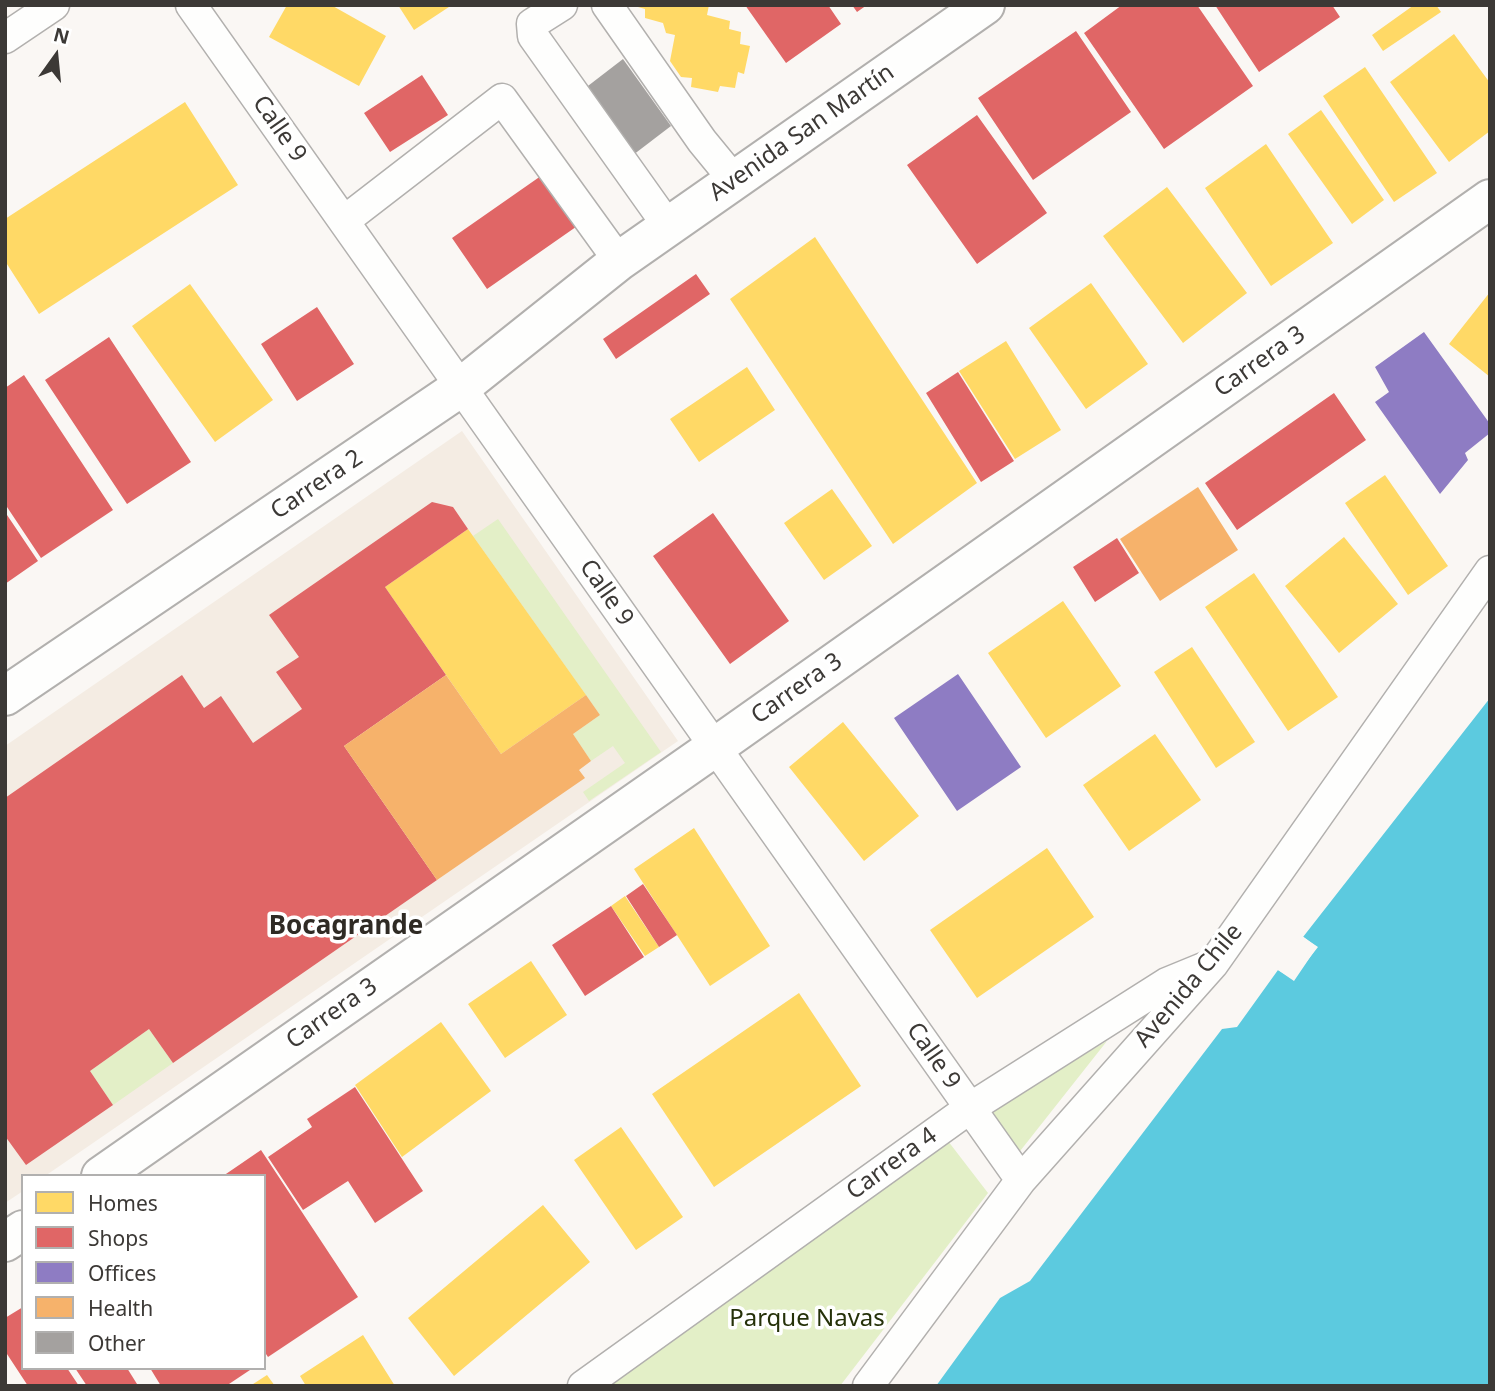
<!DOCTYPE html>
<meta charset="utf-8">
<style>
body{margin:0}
#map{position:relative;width:1495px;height:1391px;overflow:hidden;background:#faf7f4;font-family:"Noto Sans",sans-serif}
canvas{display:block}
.frame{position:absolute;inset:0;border:7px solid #3c3936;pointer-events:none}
.legend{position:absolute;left:21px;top:1174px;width:245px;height:196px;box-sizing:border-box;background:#fff;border:2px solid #b1b0af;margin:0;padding:9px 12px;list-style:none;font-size:21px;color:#3c3936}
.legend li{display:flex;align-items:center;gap:14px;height:35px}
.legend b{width:35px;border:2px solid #b1b0af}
.north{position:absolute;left:21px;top:21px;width:70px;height:70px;-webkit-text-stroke:5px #fff;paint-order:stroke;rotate:15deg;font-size:19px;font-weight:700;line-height:28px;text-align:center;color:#3c3936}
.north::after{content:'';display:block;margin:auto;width:24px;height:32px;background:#3c3936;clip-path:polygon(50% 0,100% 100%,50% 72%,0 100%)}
</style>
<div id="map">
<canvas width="1495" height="1391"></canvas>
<div class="frame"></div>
<ul class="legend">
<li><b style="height:19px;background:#ffd966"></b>Homes</li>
<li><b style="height:19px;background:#e06666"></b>Shops</li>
<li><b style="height:19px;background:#8e7cc3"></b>Offices</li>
<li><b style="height:19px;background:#f6b26b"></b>Health</li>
<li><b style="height:19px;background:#a4a19f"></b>Other</li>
</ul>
<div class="north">N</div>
</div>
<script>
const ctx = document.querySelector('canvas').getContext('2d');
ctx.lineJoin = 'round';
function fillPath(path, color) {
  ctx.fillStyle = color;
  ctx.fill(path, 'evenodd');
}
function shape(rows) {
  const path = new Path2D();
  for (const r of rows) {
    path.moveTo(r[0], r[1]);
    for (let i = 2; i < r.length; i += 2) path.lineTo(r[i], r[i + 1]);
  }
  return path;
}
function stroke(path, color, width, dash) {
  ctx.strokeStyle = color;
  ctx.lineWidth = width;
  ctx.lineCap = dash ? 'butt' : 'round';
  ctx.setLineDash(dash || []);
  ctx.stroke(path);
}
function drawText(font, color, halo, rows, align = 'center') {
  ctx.font = font + ' "Noto Sans",sans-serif';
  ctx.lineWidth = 7;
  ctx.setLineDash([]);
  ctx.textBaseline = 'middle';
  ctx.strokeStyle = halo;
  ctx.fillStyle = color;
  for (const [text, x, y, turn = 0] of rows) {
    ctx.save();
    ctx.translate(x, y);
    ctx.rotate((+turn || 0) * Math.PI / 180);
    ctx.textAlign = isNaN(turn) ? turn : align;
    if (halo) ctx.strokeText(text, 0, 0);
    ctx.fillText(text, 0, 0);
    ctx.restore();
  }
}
fillPath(shape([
 [462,431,678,741,45,1176,23,1176,23,1191,5,1203,5,746]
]), '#f4ece3');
fillPath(shape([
 [498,519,661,752,589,801,583,792,625,763,613,746,591,761,573,734,600,715,473,536],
 [149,1029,173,1063,113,1105,90,1071],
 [1107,1041,1013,1160,978,1117],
 [948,1141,988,1193,840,1386,607,1386]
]), '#e3efc7');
fillPath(shape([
 [1490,698,1490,1386,936,1386,1000,1298,1030,1281,1222,1029,1237,1027,1278,970,1293,979,1318,947,1303,937]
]), '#5ccadf');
fillPath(shape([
 [1301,935,1317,947,1294,981,1275,968,1280,967,1292,975,1313,948,1301,939]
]), '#faf7f4');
fillPath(shape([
 [287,5,331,5,386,36,359,86,269,37],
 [398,5,452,5,414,30],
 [631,5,709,5,707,15,730,21,729,29,741,32,740,44,750,46,744,74,738,72,735,88,720,86,718,92,691,87,692,78,681,77,670,61,675,35,666,33,663,23,645,18,645,9],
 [1414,5,1436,5,1441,12,1383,51,1372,35],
 [1454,34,1490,83,1490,131,1449,162,1390,82],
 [1365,67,1437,173,1394,202,1323,96],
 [185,102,238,185,39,314,5,261,5,219],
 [1321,110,1384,200,1352,224,1288,134],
 [1266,144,1333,243,1271,286,1205,188],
 [1167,187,1247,293,1183,343,1103,236],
 [815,237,977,483,893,544,730,299],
 [1091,283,1148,364,1086,409,1029,328],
 [190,284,273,400,215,442,132,326],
 [1490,292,1490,377,1449,344],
 [1006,341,1061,430,1015,459,959,371],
 [747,367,775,410,699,462,670,419],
 [1385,475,1448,566,1408,595,1345,503],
 [832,489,872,546,824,580,784,523],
 [468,529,586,695,501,754,385,587],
 [1344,537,1398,604,1339,653,1285,586],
 [1254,573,1338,697,1288,731,1205,607],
 [1063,601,1121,686,1046,738,988,653],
 [1192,647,1255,742,1216,768,1154,672],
 [843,722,919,816,864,861,789,767],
 [1155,734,1201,800,1129,851,1083,785],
 [694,828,770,946,710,986,634,869],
 [1047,848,1094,917,977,998,930,930],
 [625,896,659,947,645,956,611,906],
 [531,961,567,1015,505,1058,468,1004],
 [799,993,861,1086,714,1187,652,1094],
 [441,1022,491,1091,402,1157,355,1085],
 [621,1127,683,1217,636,1250,574,1160],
 [543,1205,590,1262,454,1376,408,1318],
 [363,1335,395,1386,306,1386,300,1376],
 [267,1375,275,1386,250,1386]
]), '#ffd966');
fillPath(shape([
 [745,5,828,5,841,24,786,63],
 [852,5,867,5,857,12],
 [1122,5,1197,5,1253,86,1164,149,1084,33],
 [1215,5,1332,5,1340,17,1259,72],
 [1076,31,1131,112,1033,180,978,98],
 [422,75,448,115,390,152,364,113],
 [977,115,1047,213,977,264,907,165],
 [548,171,583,222,487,289,452,238],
 [696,274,710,294,616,359,603,339],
 [317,307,354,364,297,401,261,344],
 [109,337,191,462,127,504,45,380],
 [958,372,1014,461,981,482,926,393],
 [24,375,113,510,41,558,5,504,5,388],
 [1334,393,1366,440,1237,530,1205,483],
 [432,502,453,507,468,529,385,587,446,675,344,746,437,880,173,1063,149,1029,90,1071,113,1105,26,1165,5,1136,5,798,182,675,204,708,221,696,253,743,302,709,276,672,299,657,269,615],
 [5,512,38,561,5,584],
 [713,513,789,621,730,664,653,556],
 [1117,538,1139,573,1095,602,1073,567],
 [643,884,677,935,659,947,626,896],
 [611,906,644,957,585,996,552,945],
 [355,1087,423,1191,375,1223,348,1181,303,1210,268,1157,312,1127,307,1119],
 [261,1150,358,1297,268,1357,264,1351,264,1176,223,1176],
 [23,1307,23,1368,67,1368,79,1386,28,1386,5,1351,5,1318],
 [75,1368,127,1368,137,1384,87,1386],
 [150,1368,253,1368,226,1386,161,1386]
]), '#e06666');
fillPath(shape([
 [1424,332,1490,424,1490,433,1465,453,1468,460,1440,494,1375,402,1389,392,1375,367],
 [958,674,1021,767,957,811,894,718]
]), '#8e7cc3');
fillPath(shape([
 [1198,487,1238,550,1160,601,1120,539],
 [446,675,501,754,586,695,600,715,573,734,591,761,579,770,585,778,437,880,344,746]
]), '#f6b26b');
fillPath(shape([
 [623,59,671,126,633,155,584,89]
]), '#a4a19f');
const minor = shape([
 [191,5,1021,1180],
 [562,5,532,24,533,36,668,226],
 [607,5,702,141,734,180],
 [5,38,54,5],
 [344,221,502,99,619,261],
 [583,1386,970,1108,1167,983,1206,967],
 [868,1386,1021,1180,1213,964,1490,571]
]);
const major = shape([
 [5,696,461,387,619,261,985,5],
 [101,1176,715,747,1490,199],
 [5,1242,23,1230]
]);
stroke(minor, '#b2b0ae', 33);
stroke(major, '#b2b0ae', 42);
stroke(minor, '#fefefd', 30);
stroke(major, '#fefefd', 38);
drawText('24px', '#3c3936', '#fff', [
 ["Calle 9",279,129,55],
 ["Avenida San Martín",802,133,-35],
 ["Carrera 3",1260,362,-35],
 ["Carrera 2",317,485,-34],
 ["Calle 9",606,593,55],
 ["Carrera 3",797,689,-35],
 ["Avenida Chile",1189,986,-50],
 ["Carrera 3",332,1014,-35],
 ["Calle 9",933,1056,55],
 ["Carrera 4",892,1164,-36]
]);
drawText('24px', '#253109', '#fff', [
 ["Parque Navas",807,1319]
]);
drawText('bold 26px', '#2f2a24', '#fff', [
 ["Bocagrande",346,927]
]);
</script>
